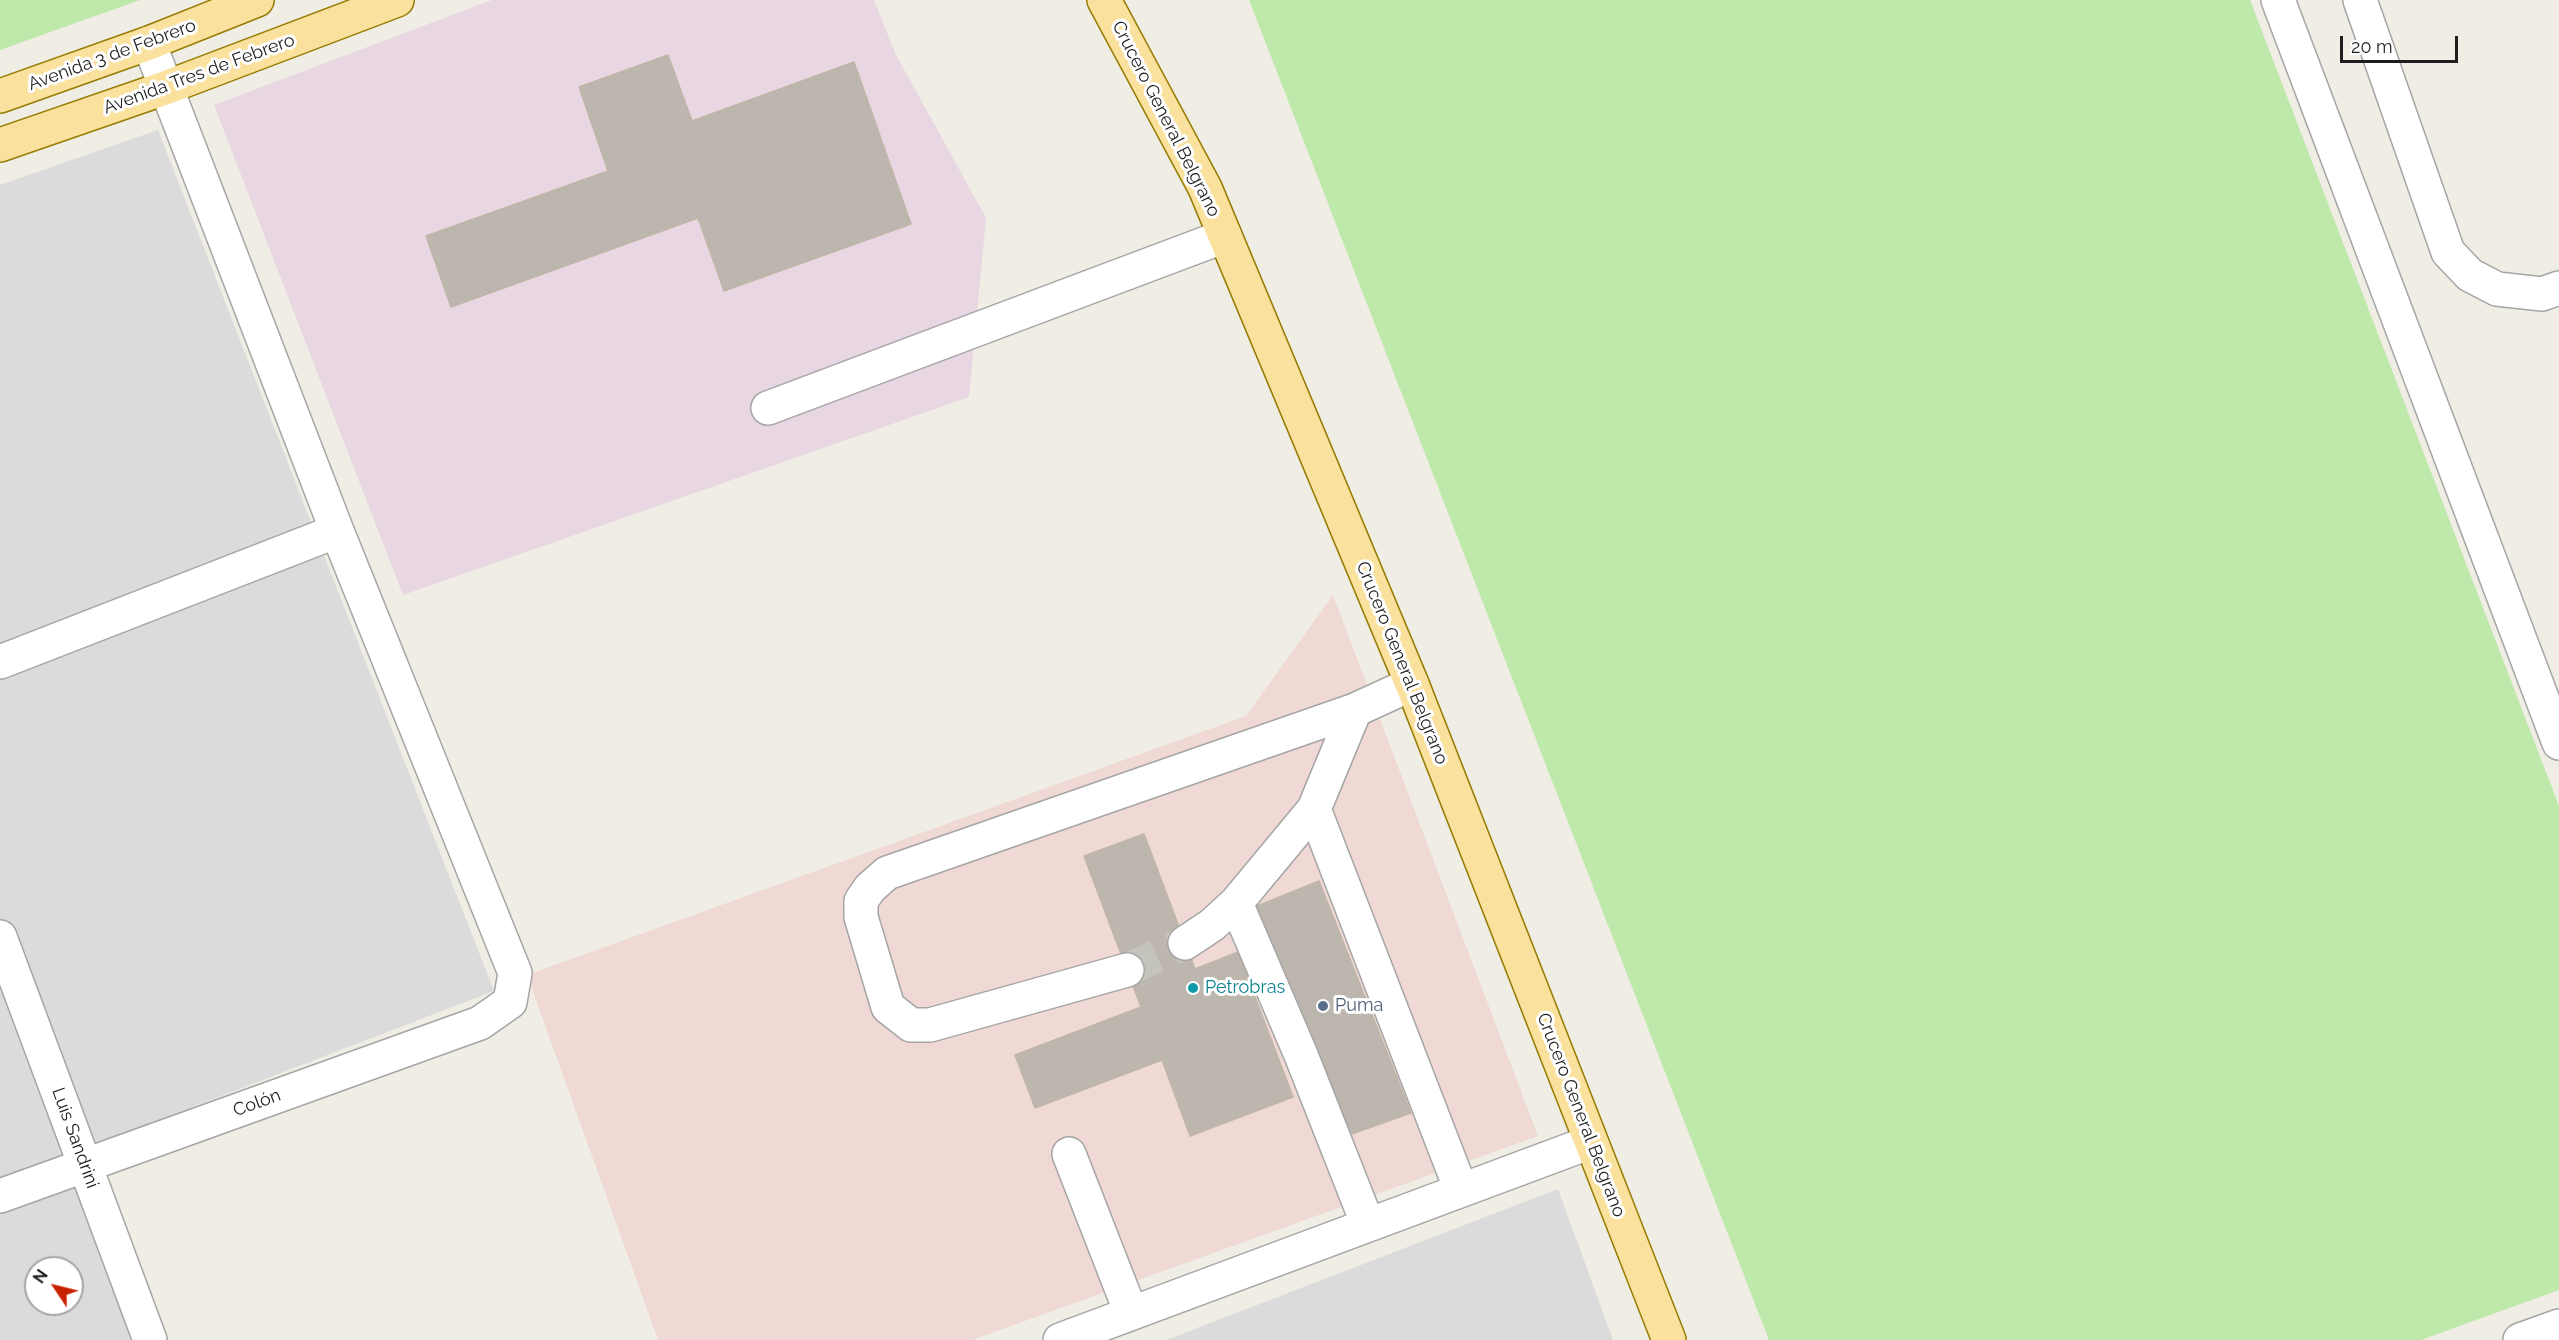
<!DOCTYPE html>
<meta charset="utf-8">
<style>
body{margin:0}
#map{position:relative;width:2559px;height:1340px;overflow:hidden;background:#efede4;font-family:Raleway,sans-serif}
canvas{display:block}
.north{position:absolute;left:24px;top:1256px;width:60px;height:60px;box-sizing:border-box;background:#fff;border:2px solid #a5a5a5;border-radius:50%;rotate:305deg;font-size:16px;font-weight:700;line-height:24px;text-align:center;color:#1e1e1e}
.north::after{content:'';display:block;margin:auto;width:21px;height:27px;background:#c92203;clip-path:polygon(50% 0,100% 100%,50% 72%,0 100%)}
.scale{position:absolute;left:2340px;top:36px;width:118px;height:27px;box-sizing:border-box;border:3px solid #1e1e1e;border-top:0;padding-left:8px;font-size:18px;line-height:21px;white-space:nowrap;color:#1e1e1e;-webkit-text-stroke:4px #fff;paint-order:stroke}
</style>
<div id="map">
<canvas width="2559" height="1340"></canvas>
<div class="north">N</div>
<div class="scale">20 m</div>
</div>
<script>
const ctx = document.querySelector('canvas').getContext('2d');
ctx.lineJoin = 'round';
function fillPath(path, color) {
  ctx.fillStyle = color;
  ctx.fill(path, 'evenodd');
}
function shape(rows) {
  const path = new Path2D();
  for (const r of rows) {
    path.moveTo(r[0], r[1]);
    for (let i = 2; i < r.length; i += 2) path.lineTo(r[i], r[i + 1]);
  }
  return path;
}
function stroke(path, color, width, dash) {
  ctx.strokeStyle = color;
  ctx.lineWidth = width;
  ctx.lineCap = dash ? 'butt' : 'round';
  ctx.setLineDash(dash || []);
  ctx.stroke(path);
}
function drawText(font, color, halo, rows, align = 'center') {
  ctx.font = font + ' Raleway,sans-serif';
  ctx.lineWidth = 6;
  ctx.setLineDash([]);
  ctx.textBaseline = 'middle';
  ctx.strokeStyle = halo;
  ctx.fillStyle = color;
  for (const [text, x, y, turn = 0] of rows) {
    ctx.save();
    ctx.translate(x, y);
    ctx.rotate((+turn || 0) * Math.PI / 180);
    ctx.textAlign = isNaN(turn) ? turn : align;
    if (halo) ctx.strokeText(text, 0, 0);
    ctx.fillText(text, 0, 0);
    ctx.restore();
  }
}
fillPath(shape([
 [158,130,494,991,65,1156,133,1340,0,1340,0,185],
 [36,1268,72,1268,72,1304,36,1304],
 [1558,1189,1613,1340,1166,1340]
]), '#dcdbdb');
fillPath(shape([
 [1333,595,1538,1136,972,1340,658,1340,527,975,1246,716]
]), '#f0d9d4');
fillPath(shape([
 [492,0,874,0,895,53,986,218,969,397,403,595,214,105]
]), '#e8d6e2');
fillPath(shape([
 [0,0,140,0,0,50],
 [1249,0,2250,0,2559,806,2559,1290,2421,1340,1769,1340]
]), '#bfe8ab');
const building = shape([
 [668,55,692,121,854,62,911,224,724,291,698,218,451,307,426,236,608,171,579,87,668,55],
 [1144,834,1195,969,1238,952,1293,1097,1190,1136,1162,1060,1035,1108,1015,1055,1141,1007,1084,856,1144,834],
 [1319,881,1411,1113,1343,1137,1252,908,1319,881]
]);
fillPath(building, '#bcb6ae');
stroke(building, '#c0b6a7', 1.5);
stroke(shape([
 [1127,970,1185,943]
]), '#c5c4bc', 33, [33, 16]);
const minor = shape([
 [2278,0,2559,743],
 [2360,0,2448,252,2470,275,2497,289,2542,294,2559,288],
 [768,408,1225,236],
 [0,662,337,531],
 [1355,710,1314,809,1236,903,1301,1055,1368,1225],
 [1314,809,1461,1190],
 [0,937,150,1340],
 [1185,943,1212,925,1236,903],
 [1127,970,930,1025,911,1025,888,1007,861,917,861,901,870,888,887,873,1355,710,1412,684],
 [1069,1154,1131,1313],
 [0,1196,480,1023,510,1002,515,973,337,531,149,43],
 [1060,1340,1591,1142],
 [2520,1340,2559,1326]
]);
const major = shape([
 [1104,0,1205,188,1412,684,1669,1340],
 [0,96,149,43,257,0],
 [0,145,165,88,397,0]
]);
stroke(minor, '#a5a5a5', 36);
stroke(major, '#967c02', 36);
stroke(minor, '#fff', 33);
stroke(major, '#fae19e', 33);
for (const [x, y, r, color] of [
 [1193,988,6,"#0f9aa8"],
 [1323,1006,6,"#5c6f8a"]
]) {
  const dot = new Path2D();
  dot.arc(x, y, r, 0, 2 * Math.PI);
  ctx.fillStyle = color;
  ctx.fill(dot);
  stroke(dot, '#fff', 2);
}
drawText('18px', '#1e1e1e', '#fff', [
 ["Avenida 3 de Febrero",112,55,-20],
 ["Avenida Tres de Febrero",199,74,-20],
 ["Crucero General Belgrano",1166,119,63],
 ["Crucero General Belgrano",1402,663,68],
 ["Colón",257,1103,-20],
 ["Crucero General Belgrano",1581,1115,69],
 ["Luis Sandrini",75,1138,70]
]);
drawText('18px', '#0d838f', '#fff', [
 ["Petrobras",1205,988]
], 'left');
drawText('18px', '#4e5e75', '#fff', [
 ["Puma",1335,1006]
], 'left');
</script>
